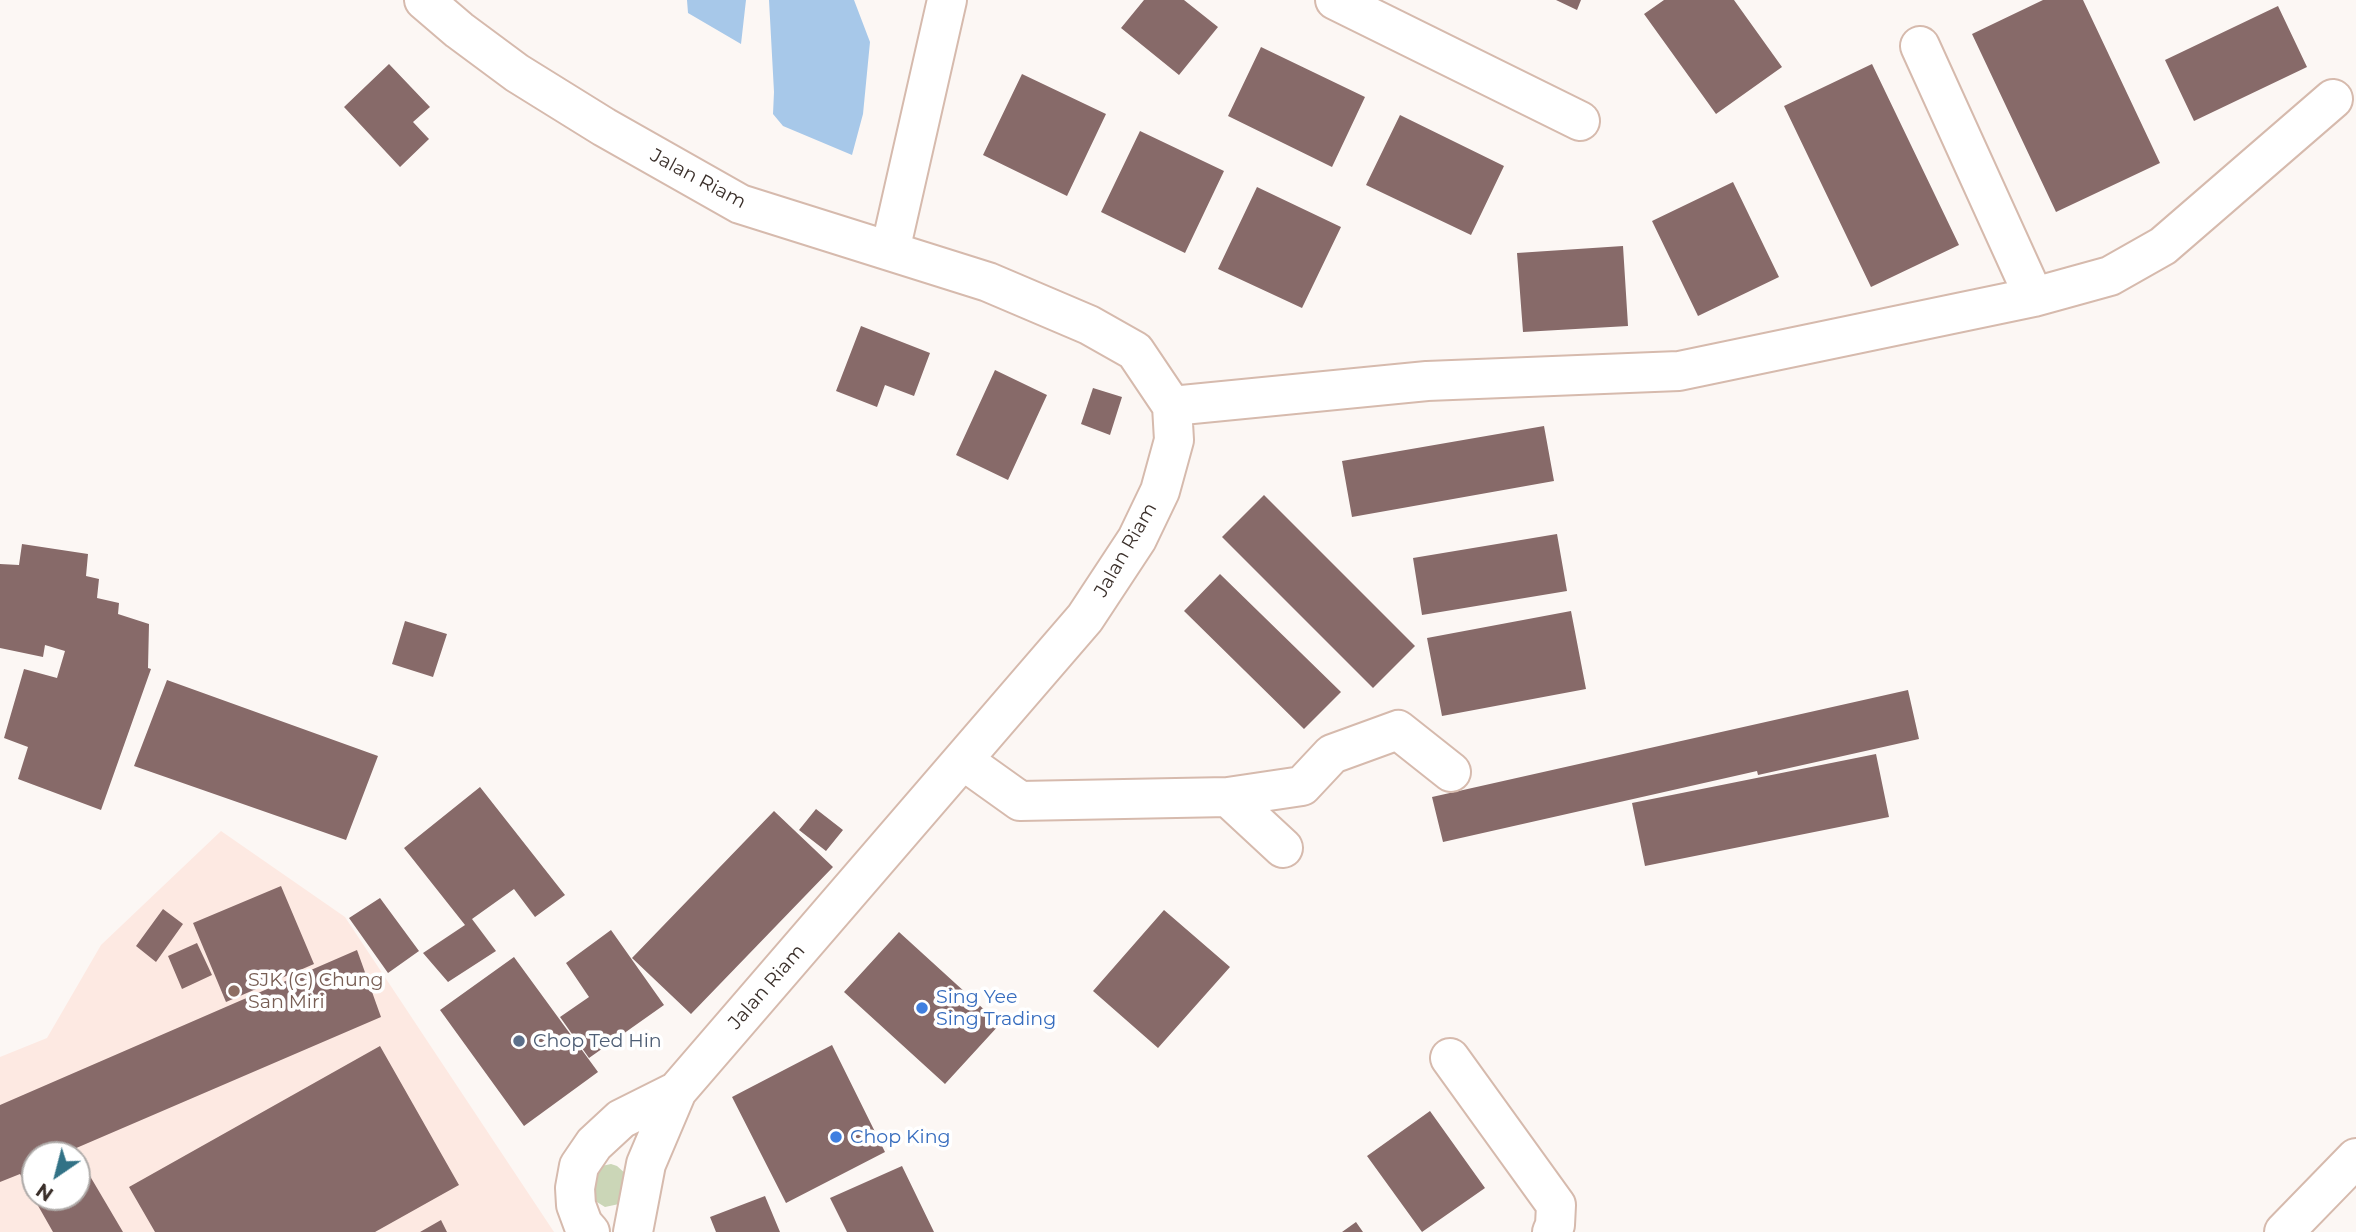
<!DOCTYPE html>
<style>
body{margin:0}
#map{position:relative;width:2356px;height:1232px;overflow:hidden;background:#fcf7f4;font-family:Montserrat,sans-serif}
canvas{display:block}
.north{position:absolute;left:21px;top:1141px;width:70px;height:70px;box-sizing:border-box;background:#fff;border:2px solid #b0acaa;border-radius:50%;rotate:215deg;font-size:19px;font-weight:700;line-height:28px;text-align:center;color:#3a2f2a}
.north::after{content:'';display:block;margin:auto;width:24px;height:32px;background:#327286;clip-path:polygon(50% 0,100% 100%,50% 72%,0 100%)}
</style>
<div id="map">
<canvas width="2356" height="1232"></canvas>
<div class="north">N</div>
</div>
<script>
const ctx = document.querySelector('canvas').getContext('2d');
ctx.lineJoin = 'round';
function fillPath(path, color) {
  ctx.fillStyle = color;
  ctx.fill(path, 'evenodd');
}
function shape(rows) {
  const path = new Path2D();
  for (const r of rows) {
    path.moveTo(r[0], r[1]);
    for (let i = 2; i < r.length; i += 2) path.lineTo(r[i], r[i + 1]);
  }
  return path;
}
function stroke(path, color, width, dash) {
  ctx.strokeStyle = color;
  ctx.lineWidth = width;
  ctx.lineCap = dash ? 'butt' : 'round';
  ctx.setLineDash(dash || []);
  ctx.stroke(path);
}
function drawText(font, color, halo, rows, align = 'center') {
  ctx.font = font + ' Montserrat,sans-serif';
  ctx.lineWidth = 7;
  ctx.setLineDash([]);
  ctx.textBaseline = 'middle';
  ctx.strokeStyle = halo;
  ctx.fillStyle = color;
  for (const [text, x, y, turn = 0] of rows) {
    ctx.save();
    ctx.translate(x, y);
    ctx.rotate((+turn || 0) * Math.PI / 180);
    ctx.textAlign = isNaN(turn) ? turn : align;
    if (halo) ctx.strokeText(text, 0, 0);
    ctx.fillText(text, 0, 0);
    ctx.restore();
  }
}
fillPath(shape([
 [221,831,345,917,554,1232,0,1232,0,1057,47,1038,101,945],
 [35,1155,77,1155,77,1197,35,1197]
]), '#fde9e2');
fillPath(shape([
 [611,1164,617,1166,627,1175,619,1204,605,1207,592,1199,597,1167]
]), '#cbd6b7');
fillPath(shape([
 [687,0,746,0,741,44,688,13],
 [769,0,854,0,870,42,863,114,852,155,783,126,773,114,774,92]
]), '#a7c8e9');
fillPath(shape([
 [1144,0,1184,0,1218,27,1179,75,1121,28],
 [1556,0,1581,0,1577,10],
 [1664,0,1734,0,1782,67,1716,114,1644,14],
 [2043,0,2083,0,2160,163,2056,212,1972,34],
 [2278,6,2307,67,2194,121,2165,60],
 [1261,47,1365,97,1332,167,1228,116],
 [389,64,430,107,413,122,429,139,400,167,344,107],
 [1872,64,1959,245,1871,287,1784,106],
 [1022,74,1106,114,1067,196,983,155],
 [1400,115,1504,166,1471,235,1366,185],
 [1140,131,1224,171,1185,253,1101,212],
 [1733,182,1779,277,1698,316,1652,221],
 [1257,187,1341,227,1302,308,1218,269],
 [1623,246,1628,326,1523,332,1517,253],
 [861,326,930,353,914,396,885,385,877,407,836,391],
 [995,370,1047,395,1008,480,956,455],
 [1093,388,1122,397,1110,435,1081,424],
 [1544,426,1554,481,1352,517,1342,461],
 [1264,495,1415,646,1373,688,1222,537],
 [1557,534,1567,591,1422,615,1413,558],
 [22,544,88,554,86,576,99,579,97,598,119,603,118,614,149,624,148,668,151,669,101,810,18,779,28,747,4,738,24,669,57,678,65,651,45,645,43,657,0,648,0,564,19,565],
 [1220,574,1341,692,1304,729,1184,611],
 [1571,611,1586,689,1442,716,1427,638],
 [405,621,447,634,433,677,392,664],
 [167,680,378,756,346,840,134,766],
 [1908,690,1919,739,1758,775,1757,771,1443,842,1432,797],
 [1876,754,1889,817,1645,866,1632,803],
 [480,787,565,895,535,917,514,889,472,919,496,951,448,982,423,953,465,925,404,848],
 [816,809,843,830,826,851,799,830],
 [774,811,833,867,691,1014,632,958],
 [281,886,314,964,226,1002,193,923],
 [380,898,419,951,388,973,349,918],
 [163,909,183,924,156,962,136,946],
 [1164,910,1230,967,1158,1048,1093,991],
 [611,930,664,1005,589,1058,560,1017,589,997,566,963],
 [899,932,1000,1024,945,1084,844,992],
 [197,943,212,975,182,989,168,956],
 [357,950,381,1017,74,1149,123,1232,53,1232,20,1174,0,1182,0,1105],
 [35,1155,77,1155,77,1197,35,1197],
 [514,957,598,1072,524,1126,440,1010],
 [832,1045,885,1152,786,1203,732,1097],
 [380,1046,459,1185,375,1232,155,1232,129,1187],
 [1430,1111,1485,1188,1422,1232,1367,1156],
 [902,1166,934,1232,847,1232,830,1198],
 [765,1196,780,1232,716,1232,710,1217],
 [441,1220,447,1232,420,1232],
 [1356,1222,1363,1232,1342,1232]
]), '#876a69');
const minor = shape([
 [424,0,459,30,517,73,604,127,740,204,988,282,1089,325,1135,351,1172,406,1174,440,1160,491,1137,539,1085,618,677,1091,646,1164,633,1232],
 [1335,0,1580,121],
 [1920,46,2034,297],
 [890,251,947,0],
 [1172,406,1427,381,1679,371,2034,297,2110,276,2163,246,2333,99],
 [964,761,1020,801,1228,797,1283,848],
 [1228,797,1302,786,1332,754,1398,730,1451,772],
 [1450,1058,1556,1205,1555,1225,1552,1232],
 [590,1232,583,1224,576,1205,575,1188,579,1166,594,1144,621,1119,677,1091],
 [2284,1232,2356,1158]
]);
stroke(minor, '#d6baad', 42);
stroke(minor, '#fff', 38);
for (const [x, y, r, color] of [
 [234,991,7,"#8d6e63"],
 [922,1008,7,"#3f7fe0"],
 [519,1041,7,"#5c6f8a"],
 [836,1137,7,"#3f7fe0"]
]) {
  const dot = new Path2D();
  dot.arc(x, y, r, 0, 2 * Math.PI);
  ctx.fillStyle = color;
  ctx.fill(dot);
  stroke(dot, '#fff', 2.5);
}
drawText('19px', '#3a2f2a', '#fff', [
 ["Jalan Riam",698,179,28],
 ["Jalan Riam",1126,550,-60],
 ["Jalan Riam",767,987,-49]
]);
drawText('19px', '#785e54', '#fff', [
 ["SJK (C) Chung",248,980],
 ["San Miri",248,1002]
], 'left');
drawText('19px', '#366cbe', '#fff', [
 ["Sing Yee",936,997],
 ["Sing Trading",936,1019],
 ["Chop King",850,1137]
], 'left');
drawText('19px', '#4e5e75', '#fff', [
 ["Chop Ted Hin",533,1041]
], 'left');
</script>
